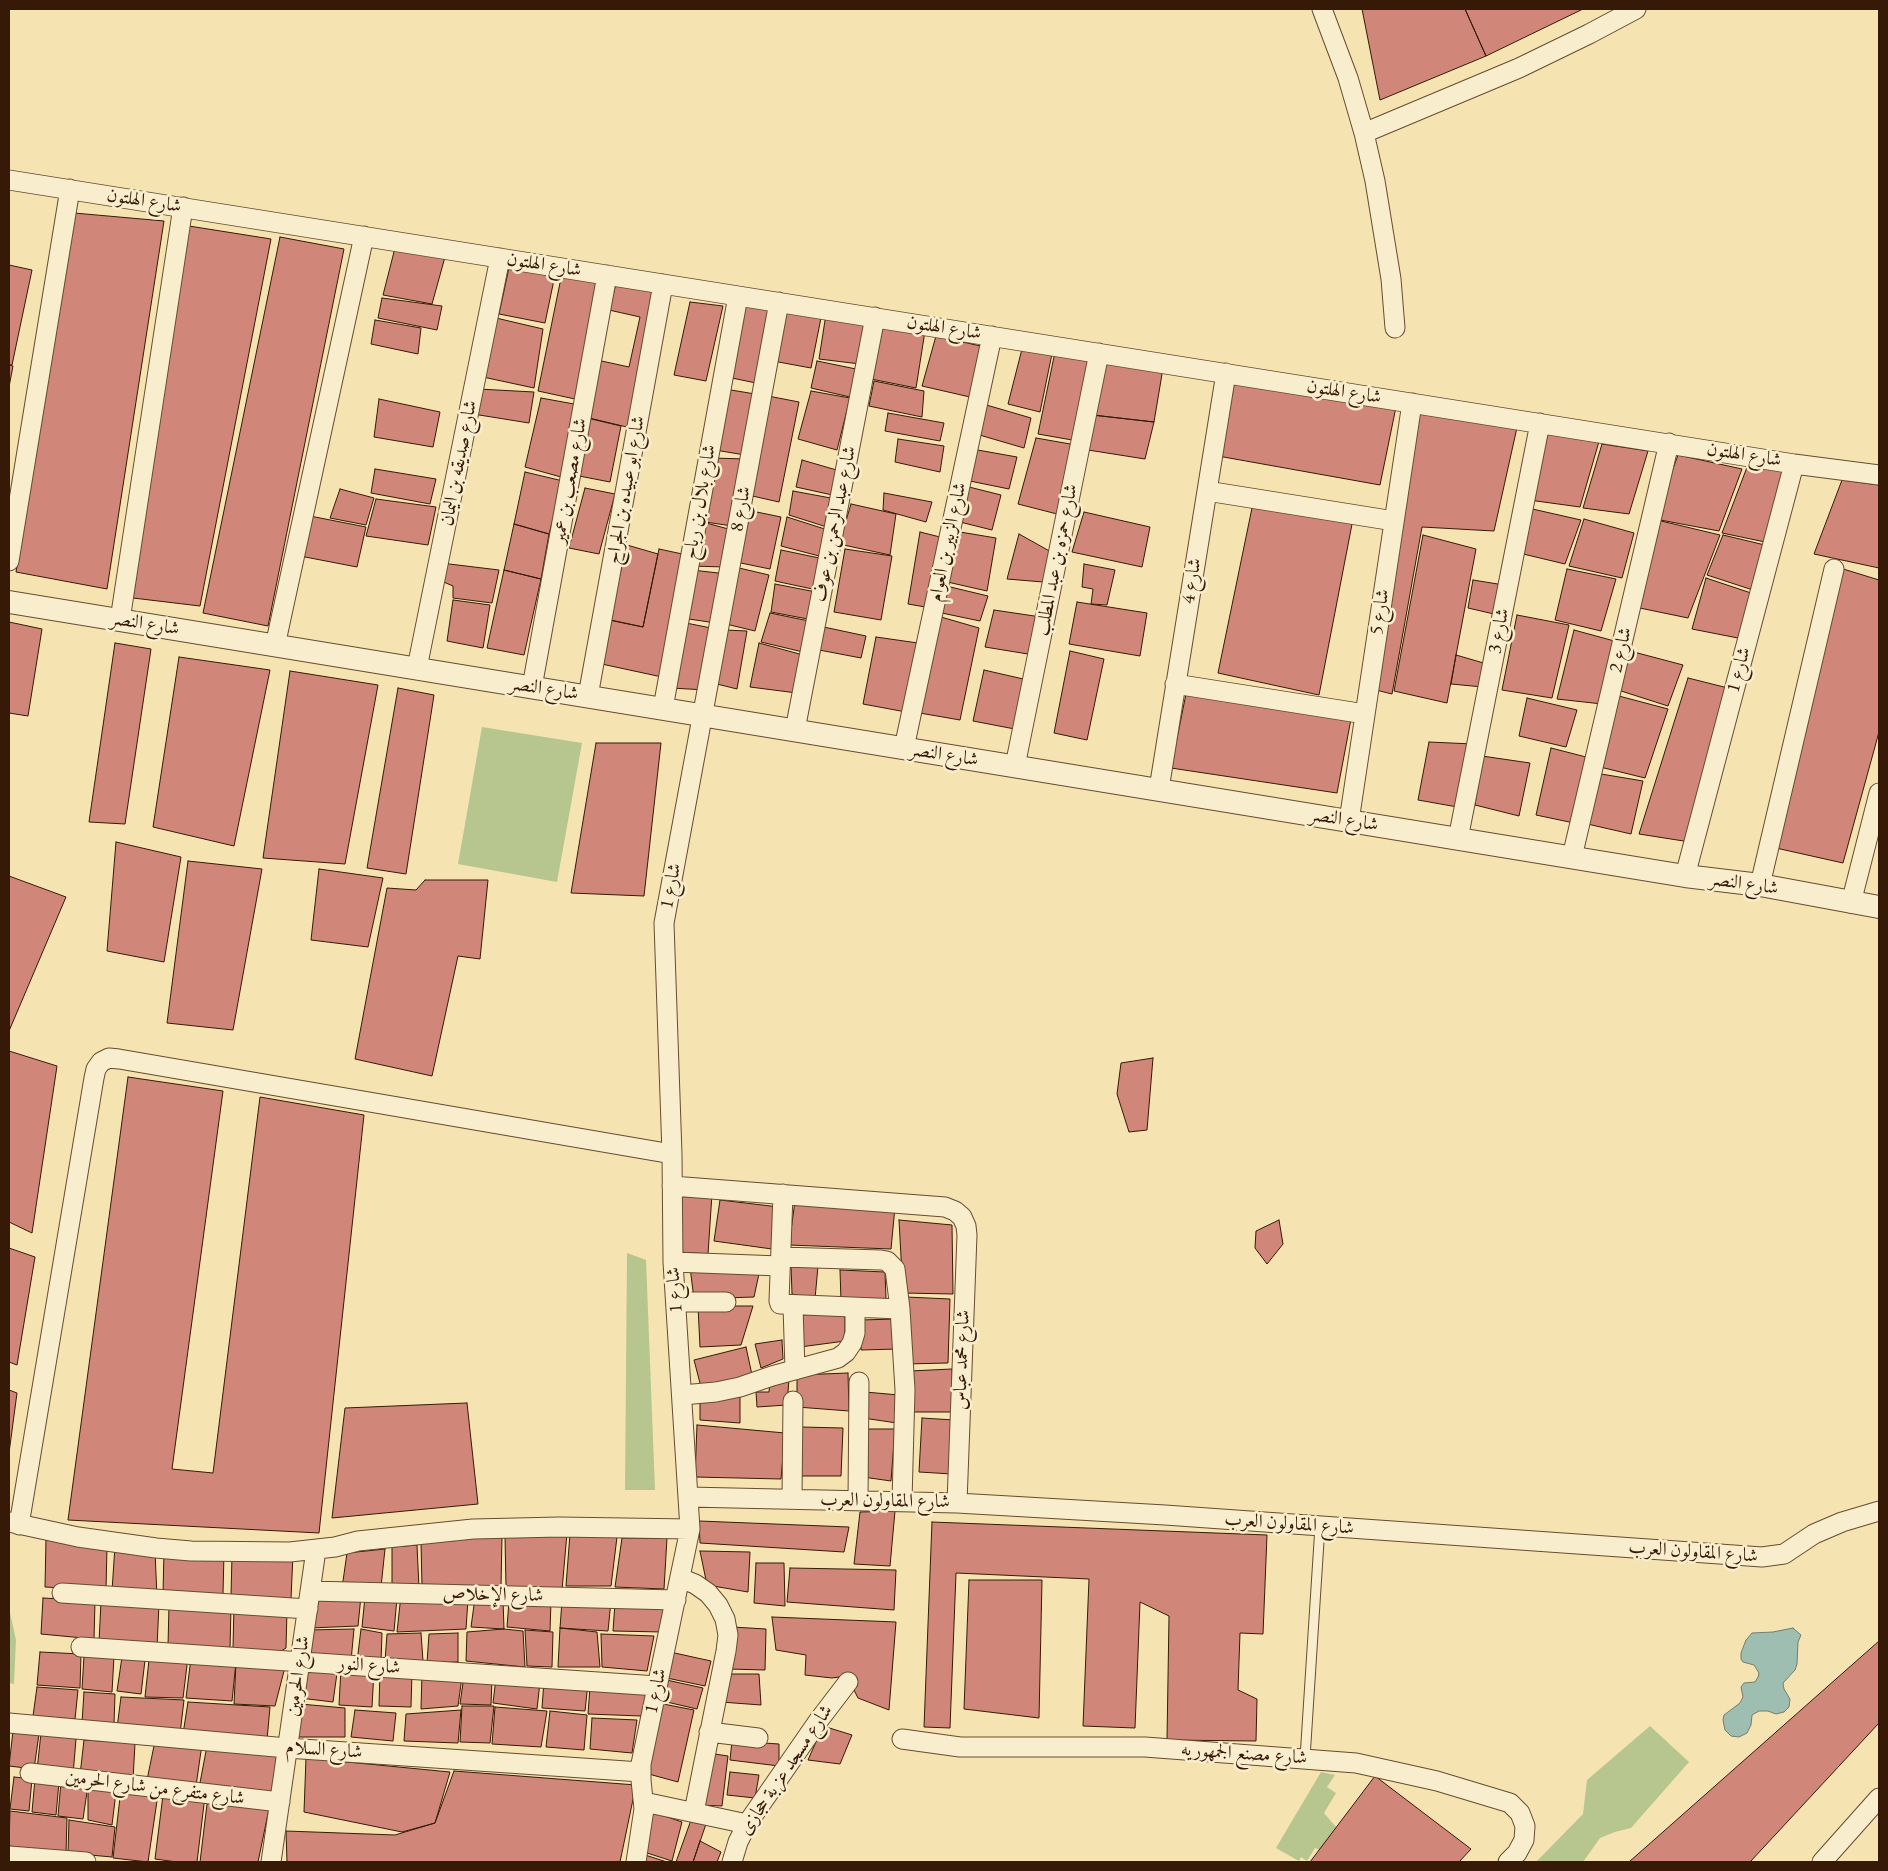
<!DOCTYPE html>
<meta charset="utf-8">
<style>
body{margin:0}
#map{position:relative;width:1888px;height:1871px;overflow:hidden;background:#f5e4b2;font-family:"EB Garamond",serif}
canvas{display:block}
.frame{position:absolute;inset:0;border:10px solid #361906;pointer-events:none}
</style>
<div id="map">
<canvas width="1888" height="1871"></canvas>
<div class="frame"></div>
</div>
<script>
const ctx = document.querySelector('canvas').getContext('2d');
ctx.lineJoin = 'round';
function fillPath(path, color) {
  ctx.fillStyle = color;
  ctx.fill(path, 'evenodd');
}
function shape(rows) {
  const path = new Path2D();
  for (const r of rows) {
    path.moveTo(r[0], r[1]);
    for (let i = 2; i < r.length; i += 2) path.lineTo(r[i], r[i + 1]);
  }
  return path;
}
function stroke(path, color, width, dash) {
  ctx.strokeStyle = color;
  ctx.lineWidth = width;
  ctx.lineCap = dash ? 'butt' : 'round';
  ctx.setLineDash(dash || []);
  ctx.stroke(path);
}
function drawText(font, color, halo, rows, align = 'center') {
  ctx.font = font + ' "EB Garamond",Amiri,serif';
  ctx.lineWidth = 5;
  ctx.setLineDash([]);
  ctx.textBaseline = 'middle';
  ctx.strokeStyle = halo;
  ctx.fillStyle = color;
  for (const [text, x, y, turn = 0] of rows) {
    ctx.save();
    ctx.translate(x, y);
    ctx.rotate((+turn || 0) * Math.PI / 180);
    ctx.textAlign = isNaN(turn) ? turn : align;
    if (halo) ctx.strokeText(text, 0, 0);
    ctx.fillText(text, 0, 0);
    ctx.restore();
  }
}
fillPath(shape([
 [482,727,582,743,557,882,458,864],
 [627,1253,646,1260,655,1490,625,1490],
 [9,1608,16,1640,14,1684,9,1683],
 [1650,1726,1689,1762,1631,1828,1615,1832,1600,1838,1583,1862,1536,1862,1583,1814,1587,1780],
 [1321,1772,1335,1775,1327,1787,1336,1793,1324,1813,1336,1827,1322,1851,1315,1848,1307,1861,1301,1857,1299,1861,1276,1848]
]), '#b7c58f');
const water = shape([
 [1793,1628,1801,1635,1798,1642,1797,1664,1795,1670,1783,1683,1784,1689,1790,1699,1789,1707,1784,1712,1776,1714,1768,1711,1759,1711,1752,1715,1751,1725,1747,1733,1739,1737,1731,1736,1725,1730,1723,1720,1724,1715,1740,1703,1743,1697,1741,1687,1744,1683,1755,1682,1758,1677,1759,1673,1754,1665,1743,1662,1741,1659,1741,1653,1746,1640,1752,1633,1773,1632,1793,1628]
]);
fillPath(water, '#9dbeb1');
stroke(water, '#747c6d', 1);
const building = shape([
 [1362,9,1465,9,1486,56,1380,100,1362,9],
 [1465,9,1583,9,1486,56,1465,9],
 [74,213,164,221,107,589,16,572,74,213],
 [189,226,271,239,200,606,133,598,189,226],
 [280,237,344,249,268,626,203,613,280,237],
 [396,244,445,257,432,304,383,295,396,244],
 [510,263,556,270,545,323,499,314,510,263],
 [9,265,32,270,12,365,9,365,9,265],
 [562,273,601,283,575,399,538,391,562,273],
 [617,280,660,286,631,428,585,417,597,360,629,367,640,317,609,310,617,280],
 [382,298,442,306,437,330,378,318,382,298],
 [745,300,774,304,756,383,727,377,745,300],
 [690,302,723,306,706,381,674,375,690,302],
 [781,308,822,313,811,368,773,361,781,308],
 [826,314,870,320,860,364,819,359,826,314],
 [496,318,543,329,534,388,483,377,496,318],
 [877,319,925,331,916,388,866,378,877,319],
 [375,320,421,328,418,354,371,344,375,320],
 [936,336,985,347,970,397,922,386,936,336],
 [1023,345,1053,349,1040,412,1008,404,1023,345],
 [1055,352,1092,358,1072,440,1038,434,1055,352],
 [1101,358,1163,368,1154,422,1092,415,1101,358],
 [817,361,856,369,850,397,811,388,817,361],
 [9,365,13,366,9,387,9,365],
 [1232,380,1396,407,1380,485,1218,456,1232,380],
 [874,381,924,391,922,417,869,406,874,381],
 [478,389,534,392,529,423,473,414,478,389],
 [725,389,755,394,745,455,715,450,725,389],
 [811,391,850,398,837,450,798,439,811,391],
 [768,396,799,402,779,502,748,495,768,396],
 [541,398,574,404,561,477,525,467,541,398],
 [379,399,440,412,433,447,374,437,379,399],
 [983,404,1031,418,1024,448,976,434,983,404],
 [1416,409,1518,423,1494,531,1422,527,1392,694,1372,689,1416,409],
 [888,413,944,423,940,441,885,431,888,413],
 [1093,415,1154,422,1145,459,1088,450,1093,415],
 [587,418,621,426,610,482,574,475,587,418],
 [1546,427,1600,438,1580,507,1529,500,1546,427],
 [1036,438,1076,445,1061,515,1018,504,1036,438],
 [898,439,944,446,940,472,895,462,898,439],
 [1602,444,1648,451,1629,514,1583,508,1602,444],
 [972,449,1017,457,1009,489,965,480,972,449],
 [1678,455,1742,469,1719,531,1655,519,1678,455],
 [711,458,747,459,732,526,699,521,711,458],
 [802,460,840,471,837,496,796,487,802,460],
 [1749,462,1788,471,1770,543,1722,533,1749,462],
 [375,469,436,479,430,504,371,493,375,469],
 [525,472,563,481,549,534,514,524,525,472],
 [1842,480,1879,485,1879,568,1814,554,1842,480],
 [965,486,1001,495,992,530,956,521,965,486],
 [585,488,615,494,599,554,569,548,585,488],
 [340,489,374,498,366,525,330,518,340,489],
 [793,491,836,499,830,528,789,515,793,491],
 [884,493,932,502,926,522,883,510,884,493],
 [376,499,436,507,428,545,366,536,376,499],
 [851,504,896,514,890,555,839,544,851,504],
 [1252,508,1353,519,1319,695,1218,673,1252,508],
 [1528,508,1581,520,1565,564,1519,553,1528,508],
 [747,510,781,517,770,569,736,562,747,510],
 [1084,512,1150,527,1142,567,1072,552,1084,512],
 [310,516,366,527,357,567,300,556,310,516],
 [787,517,831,531,823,557,781,546,787,517],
 [1584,519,1634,533,1622,578,1569,566,1584,519],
 [1657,520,1720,535,1688,618,1635,607,1657,520],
 [699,521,732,530,726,567,690,566,699,521],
 [514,524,549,534,541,579,504,570,514,524],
 [954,531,996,538,987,591,943,581,954,531],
 [920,532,948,539,931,608,908,604,920,532],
 [1019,534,1053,553,1043,582,1007,579,1019,534],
 [1423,535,1476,549,1447,703,1394,691,1423,535],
 [1723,535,1769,546,1756,591,1707,575,1723,535],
 [627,545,658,554,643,627,609,620,627,545],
 [659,549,687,555,662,677,597,663,606,619,643,627,659,549],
 [845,549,892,556,881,620,834,612,845,549],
 [781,550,824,559,817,590,775,581,781,550],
 [441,563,499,570,492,603,453,598,453,586,439,580,441,563],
 [1084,564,1115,570,1107,605,1091,604,1093,589,1082,587,1084,564],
 [739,568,769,575,755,631,726,624,739,568],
 [1840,568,1879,580,1879,732,1843,863,1767,846,1840,568],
 [1567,569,1616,579,1601,631,1555,620,1567,569],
 [504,570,541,579,524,655,487,648,504,570],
 [692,570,727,574,716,623,682,618,692,570],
 [1706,578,1754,594,1743,639,1692,629,1706,578],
 [1473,580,1504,585,1494,614,1468,608,1473,580],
 [775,584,816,592,813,620,771,612,775,584],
 [942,585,988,596,980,621,937,612,942,585],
 [453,600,490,605,483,648,447,641,453,600],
 [1077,602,1147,613,1140,656,1069,644,1077,602],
 [994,610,1041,617,1034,655,985,647,994,610],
 [770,613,809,621,803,652,761,642,770,613],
 [934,615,979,628,960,720,914,712,934,615],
 [1517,615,1569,625,1552,698,1502,690,1517,615],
 [9,622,42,629,28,716,9,713,9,622],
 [686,623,716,629,706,690,671,688,686,623],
 [819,626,866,636,861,658,814,649,819,626],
 [725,630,747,631,737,689,717,684,725,630],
 [1574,630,1618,642,1602,704,1557,699,1574,630],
 [876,637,918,643,906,712,863,704,876,637],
 [115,643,151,649,125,824,89,822,115,643],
 [759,643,803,655,797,693,750,687,759,643],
 [1070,651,1104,659,1087,740,1054,733,1070,651],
 [1630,651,1683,665,1668,706,1618,690,1630,651],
 [1456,655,1487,664,1483,687,1451,684,1456,655],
 [179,657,270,670,234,846,153,827,179,657],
 [984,670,1032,681,1020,730,973,721,984,670],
 [290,671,378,685,345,864,263,858,290,671],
 [1688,678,1732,689,1690,842,1639,834,1688,678],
 [398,688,434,695,406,874,367,868,398,688],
 [1186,694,1351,719,1337,793,1171,768,1186,694],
 [1615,695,1668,709,1645,778,1596,766,1615,695],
 [1527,698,1577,710,1566,747,1519,736,1527,698],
 [1429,742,1473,744,1463,808,1418,800,1429,742],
 [596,743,661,743,644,896,571,893,596,743],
 [1551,748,1590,758,1574,823,1536,815,1551,748],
 [1482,756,1530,763,1519,816,1475,805,1482,756],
 [1595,773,1643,781,1631,834,1583,823,1595,773],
 [116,842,181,857,164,962,107,951,116,842],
 [188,861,262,869,233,1030,167,1023,188,861],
 [319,869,383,878,368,947,311,940,319,869],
 [9,876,66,897,9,1031,9,876],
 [425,880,488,880,480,959,458,956,432,1076,355,1059,387,888,416,890,425,880],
 [9,1051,57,1066,32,1233,9,1222,9,1051],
 [1153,1058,1147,1130,1129,1132,1117,1094,1121,1063,1153,1058],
 [128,1077,223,1091,172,1469,213,1473,260,1097,364,1115,319,1533,68,1520,128,1077],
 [712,1194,708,1254,678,1252,680,1197,712,1194],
 [720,1200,779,1207,772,1249,714,1241,720,1200],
 [795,1201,895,1207,891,1249,789,1245,795,1201],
 [899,1220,952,1225,953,1294,903,1293,899,1220],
 [1279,1220,1283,1244,1267,1264,1255,1248,1256,1231,1279,1220],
 [9,1248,35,1257,17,1365,9,1362,9,1248],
 [791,1265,818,1266,815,1299,792,1294,791,1265],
 [690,1267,760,1269,754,1297,694,1299,690,1267],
 [840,1270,885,1272,886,1299,841,1301,840,1270],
 [906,1297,950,1299,948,1363,905,1364,906,1297],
 [698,1306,753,1306,741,1345,700,1347,698,1306],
 [845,1312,845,1341,800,1347,802,1314,845,1312],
 [896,1319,897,1349,861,1350,860,1320,896,1319],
 [782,1340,783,1359,761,1368,755,1344,782,1340],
 [746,1347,752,1375,701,1387,694,1360,746,1347],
 [952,1369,953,1412,909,1412,910,1371,952,1369],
 [848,1373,849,1411,797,1407,797,1375,848,1373],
 [789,1379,787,1405,757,1407,756,1392,769,1392,770,1380,789,1379],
 [9,1390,17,1393,9,1453,9,1390],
 [740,1390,740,1423,700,1420,700,1396,740,1390],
 [865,1392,899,1395,897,1423,863,1418,865,1392],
 [467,1403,478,1504,332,1518,345,1408,467,1403],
 [922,1418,954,1420,952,1474,919,1472,922,1418],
 [697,1425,785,1433,781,1479,695,1477,697,1425],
 [801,1427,843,1428,841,1476,798,1476,801,1427],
 [866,1429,895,1429,891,1481,863,1477,866,1429],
 [895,1511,890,1566,854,1564,860,1512,895,1511],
 [699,1521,849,1527,844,1552,700,1543,699,1521],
 [932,1522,1267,1535,1263,1634,1240,1633,1238,1690,1257,1699,1256,1741,1167,1740,1169,1616,1140,1602,1135,1728,1083,1726,1089,1579,956,1573,950,1728,924,1727,932,1522],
 [567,1533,562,1590,506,1587,505,1536,567,1533],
 [570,1534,617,1537,611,1586,566,1586,570,1534],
 [502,1536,501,1587,422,1586,421,1542,502,1536],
 [622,1538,667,1538,664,1589,615,1587,622,1538],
 [46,1539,107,1546,106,1590,45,1587,46,1539],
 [417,1545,419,1588,392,1587,392,1547,417,1545],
 [115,1546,155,1551,157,1597,112,1591,115,1546],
 [385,1549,381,1587,342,1588,347,1553,385,1549],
 [164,1551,224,1553,223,1594,163,1594,164,1551],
 [700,1551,750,1552,748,1592,707,1585,700,1551],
 [293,1554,291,1599,231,1596,232,1555,293,1554],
 [756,1563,784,1563,785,1606,754,1603,756,1563],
 [790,1568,896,1570,894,1610,787,1602,790,1568],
 [969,1580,1042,1580,1039,1718,964,1709,969,1580],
 [401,1595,468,1599,466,1629,397,1632,401,1595],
 [361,1596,358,1626,310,1628,317,1597,361,1596],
 [365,1597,397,1598,394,1631,362,1627,365,1597],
 [43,1598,95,1601,94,1639,41,1634,43,1598],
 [475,1598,503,1599,504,1629,471,1627,475,1598],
 [509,1601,551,1601,550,1631,507,1627,509,1601],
 [562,1601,611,1601,608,1631,560,1628,562,1601],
 [101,1602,159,1604,157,1647,99,1642,101,1602],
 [615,1603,666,1603,663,1632,613,1631,615,1603],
 [234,1605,287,1610,286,1648,278,1653,233,1648,234,1605],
 [169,1606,231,1607,230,1649,168,1646,169,1606],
 [772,1617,896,1622,889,1710,858,1698,847,1676,832,1678,805,1675,806,1655,776,1650,772,1617],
 [732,1627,766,1629,765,1670,729,1669,732,1627],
 [560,1628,597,1632,600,1667,558,1667,560,1628],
 [354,1629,351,1661,307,1655,309,1630,354,1629],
 [361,1629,382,1633,381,1662,357,1662,361,1629],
 [504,1629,523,1631,525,1667,466,1661,467,1632,504,1629],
 [525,1630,553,1632,552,1667,527,1666,525,1630],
 [421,1633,423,1661,385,1661,387,1634,421,1633],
 [458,1633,458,1662,427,1663,429,1634,458,1633],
 [601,1634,654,1636,647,1671,602,1667,601,1634],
 [1879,1641,1879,1723,1750,1862,1629,1862,1879,1641],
 [40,1652,81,1654,80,1688,37,1685,40,1652],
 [670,1652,711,1661,705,1686,662,1677,670,1652],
 [84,1656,114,1656,112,1692,82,1689,84,1656],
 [122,1657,145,1660,141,1694,117,1691,122,1657],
 [188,1657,183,1698,145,1697,149,1660,188,1657],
 [191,1658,236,1662,232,1701,186,1698,191,1658],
 [236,1663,285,1667,275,1706,234,1704,236,1663],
 [305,1665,338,1666,333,1702,300,1698,305,1665],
 [341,1668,374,1670,372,1707,339,1705,341,1668],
 [380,1671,412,1672,411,1707,379,1706,380,1671],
 [422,1673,462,1677,458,1706,421,1709,422,1673],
 [727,1674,759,1674,761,1705,721,1702,727,1674],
 [464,1676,492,1678,491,1705,460,1704,464,1676],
 [496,1678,540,1682,537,1709,493,1703,496,1678],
 [662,1679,703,1688,697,1709,658,1700,662,1679],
 [544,1681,588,1683,585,1711,542,1708,544,1681],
 [37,1687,78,1690,75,1719,33,1716,37,1687],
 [590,1687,650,1689,641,1716,588,1714,590,1687],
 [84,1692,115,1694,114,1724,82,1723,84,1692],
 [121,1697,184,1700,180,1734,117,1728,121,1697],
 [188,1702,270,1707,267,1740,183,1734,188,1702],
 [658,1703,694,1710,678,1782,645,1773,658,1703],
 [300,1704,345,1708,345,1737,295,1737,300,1704],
 [462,1706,494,1706,490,1743,460,1742,462,1706],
 [495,1707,547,1711,541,1747,492,1744,495,1707],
 [355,1710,396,1713,393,1741,351,1737,355,1710],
 [461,1710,458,1743,404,1741,406,1714,461,1710],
 [550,1711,587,1715,584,1750,546,1747,550,1711],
 [592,1718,637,1720,632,1753,590,1749,592,1718],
 [823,1726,852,1735,840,1764,808,1760,823,1726],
 [13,1731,39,1734,34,1769,9,1766,13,1731],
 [41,1733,76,1739,73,1775,37,1770,41,1733],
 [84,1740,135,1743,133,1780,80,1775,84,1740],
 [155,1741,202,1744,196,1786,147,1780,155,1741],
 [732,1741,779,1744,779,1766,730,1760,732,1741],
 [207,1746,277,1755,272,1796,199,1788,207,1746],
 [708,1753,728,1756,722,1806,699,1805,708,1753],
 [306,1758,450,1772,435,1823,402,1832,304,1812,306,1758],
 [454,1771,636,1785,620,1862,287,1862,286,1831,395,1835,435,1823,454,1771],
 [730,1772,759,1775,755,1798,727,1795,730,1772],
 [1375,1776,1471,1849,1459,1862,1310,1862,1375,1776],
 [14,1777,32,1779,29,1811,10,1809,14,1777],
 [35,1779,59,1782,56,1815,32,1812,35,1779],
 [61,1782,88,1785,83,1819,58,1816,61,1782],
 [88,1787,116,1792,112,1825,88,1820,88,1787],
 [121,1789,158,1794,148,1862,113,1858,121,1789],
 [163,1795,205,1796,197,1862,177,1862,155,1859,163,1795],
 [208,1796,270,1804,258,1862,200,1862,208,1796],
 [10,1811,67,1818,66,1853,9,1846,10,1811],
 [653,1812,682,1822,672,1861,644,1852,653,1812],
 [69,1820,115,1827,112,1857,68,1853,69,1820],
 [691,1820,706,1824,693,1862,676,1862,691,1820],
 [700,1841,721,1852,717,1862,693,1862,700,1841],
 [642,1854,667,1862,640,1862,642,1854]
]);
fillPath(building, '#d0877a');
stroke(building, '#361906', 1);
const service = shape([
 [1305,1758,1320,1526]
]);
const minor = shape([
 [1322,9,1348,78,1364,133,1375,181,1391,279,1395,328],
 [1364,133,1519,68,1589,34,1636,9],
 [9,180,1794,464,1879,475],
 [1207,491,1394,521],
 [9,561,70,189],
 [120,620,183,207],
 [275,646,364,236],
 [417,668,500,258],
 [1175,684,1365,714],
 [532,687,607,275],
 [588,696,663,284],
 [663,708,738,296],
 [795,730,875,317],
 [904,748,992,336],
 [1015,766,1099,353],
 [1159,789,1226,373],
 [1349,821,1412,403],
 [1458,839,1540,423],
 [1572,857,1669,443],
 [1685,876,1794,464],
 [1760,885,1834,569],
 [1851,903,1879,793],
 [672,1186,945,1207,955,1211,962,1217,966,1226,967,1235,957,1503],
 [783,1194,779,1301,780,1304,900,1309],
 [781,1257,881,1260,887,1261,895,1269,900,1309,905,1390,902,1501],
 [673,1262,780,1266],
 [676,1302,726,1302],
 [793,1306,795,1370],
 [682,1395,716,1392,740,1387,772,1376,838,1358,846,1352,852,1343,855,1333,855,1308],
 [688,1497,957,1503,1165,1515,1762,1557,1784,1554,1814,1534,1842,1522,1879,1511],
 [792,1499,793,1401],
 [858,1501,859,1382],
 [9,1522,78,1537,156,1548,191,1551,290,1552,335,1547,358,1541,473,1529,559,1527,690,1529],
 [19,1525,94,1078,96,1069,101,1062,109,1058,119,1059,672,1154],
 [680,1578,695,1584,708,1593,718,1605,725,1619,728,1635,726,1651,694,1812],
 [310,1591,676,1600],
 [62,1593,308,1609],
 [81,1647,657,1686],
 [9,1723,287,1748,641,1772],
 [709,1732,758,1738],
 [902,1739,960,1747,1145,1747,1356,1763,1437,1781,1510,1803,1520,1813,1525,1826,1524,1840,1517,1853,1508,1862],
 [30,1773,280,1802],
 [644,1802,747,1824],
 [9,1856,86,1862],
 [271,1862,316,1550],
 [636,1862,644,1809,641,1780,641,1764,690,1529,673,1262,672,1154,664,923,779,302],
 [732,1862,738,1842,747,1824,819,1720,848,1682],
 [1822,1862,1879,1798]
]);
const tertiary = shape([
 [9,602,1685,876,1760,885,1879,907]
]);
stroke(service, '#664c31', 11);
stroke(minor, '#664c31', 21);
stroke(tertiary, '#664c31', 24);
stroke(service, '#f8edcd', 9);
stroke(minor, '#f8edcd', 19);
stroke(tertiary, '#f8edcd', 22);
drawText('19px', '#361906', '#f8edcd', [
 ["شارع الهلتون",144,201,9],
 ["شارع الهلتون",544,265,9],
 ["شارع الهلتون",944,328,9],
 ["شارع الهلتون",1344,392,9],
 ["شارع الهلتون",1744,455,9],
 ["شارع صديقه بن اليمان",459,463,-79],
 ["شارع مصعب بن عمير",570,481,-80],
 ["شارع ابو عبيده بن الجراح",626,490,-80],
 ["شارع بلال بن رباح",700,502,-80],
 ["شارع 8",741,509,-80],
 ["شارع عبد الرحمن بن عوف",835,524,-79],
 ["شارع الزبير بن العوام",948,542,-78],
 ["شارع حمزه بن عبد المطلب",1057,560,-79],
 ["شارع 4",1192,581,-81],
 ["شارع 5",1380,612,-81],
 ["شارع النصر",145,624,9],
 ["شارع 3",1499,631,-79],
 ["شارع 2",1621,650,-77],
 ["شارع 1",1739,670,-75],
 ["شارع النصر",544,689,9],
 ["شارع النصر",944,755,9],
 ["شارع النصر",1344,820,9],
 ["شارع النصر",1744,884,8],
 ["شارع 1",671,886,-79],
 ["شارع 1",675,1290,-94],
 ["شارع محمد عباس",962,1360,-88],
 ["شارع المقاولون العرب",885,1501,1],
 ["شارع المقاولون العرب",1289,1524,4],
 ["شارع المقاولون العرب",1693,1552,4],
 ["شارع الإخلاص",493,1595,1],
 ["شارع النور",369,1666,4],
 ["شارع الحرمين",298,1676,-82],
 ["شارع 1",656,1691,-78],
 ["شارع السلام",324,1750,4],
 ["شارع مصنع الجمهوريه",1244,1754,4],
 ["شارع مسجد عزبة حجازى",786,1770,-56],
 ["شارع متفرع من شارع الحرمين",155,1788,7]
]);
</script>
